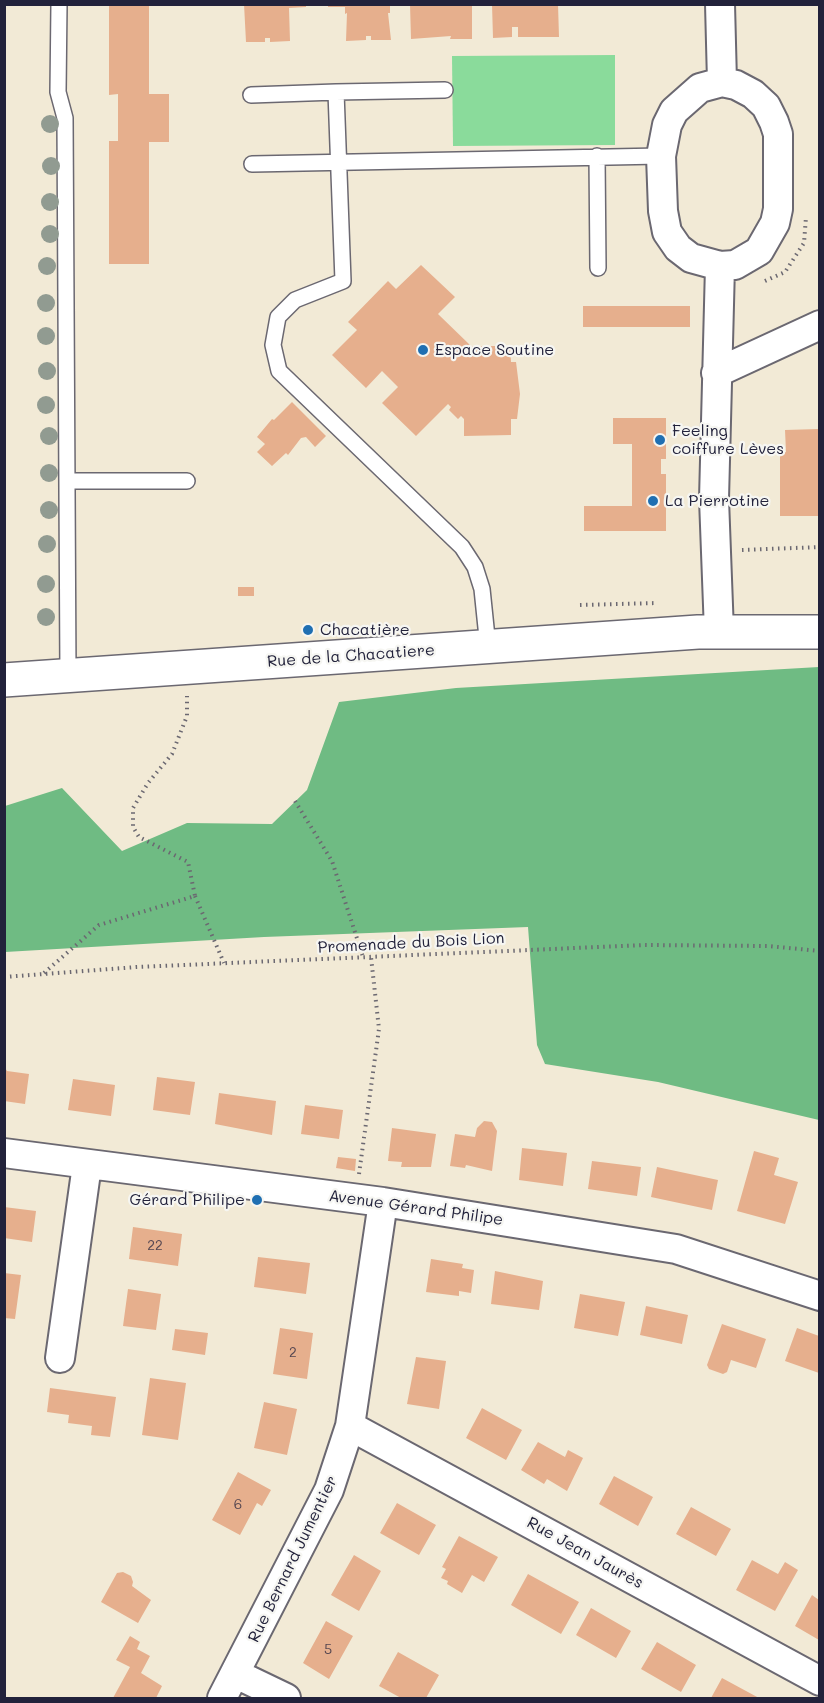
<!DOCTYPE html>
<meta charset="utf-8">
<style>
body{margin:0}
#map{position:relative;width:824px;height:1703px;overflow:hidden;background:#f2ead6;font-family:Mali,sans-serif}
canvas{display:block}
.frame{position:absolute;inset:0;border:6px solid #22223b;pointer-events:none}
</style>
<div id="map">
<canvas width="824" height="1703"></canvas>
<div class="frame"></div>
</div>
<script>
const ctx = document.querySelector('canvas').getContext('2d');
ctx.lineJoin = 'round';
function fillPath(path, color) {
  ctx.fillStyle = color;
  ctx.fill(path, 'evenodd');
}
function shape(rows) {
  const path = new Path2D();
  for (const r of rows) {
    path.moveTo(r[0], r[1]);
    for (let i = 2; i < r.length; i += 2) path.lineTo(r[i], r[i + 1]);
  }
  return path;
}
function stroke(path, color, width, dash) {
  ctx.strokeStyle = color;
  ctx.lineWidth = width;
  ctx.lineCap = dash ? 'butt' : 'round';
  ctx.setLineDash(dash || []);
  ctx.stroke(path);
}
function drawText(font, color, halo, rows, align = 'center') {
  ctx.font = font + ' Mali,sans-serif';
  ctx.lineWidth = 4.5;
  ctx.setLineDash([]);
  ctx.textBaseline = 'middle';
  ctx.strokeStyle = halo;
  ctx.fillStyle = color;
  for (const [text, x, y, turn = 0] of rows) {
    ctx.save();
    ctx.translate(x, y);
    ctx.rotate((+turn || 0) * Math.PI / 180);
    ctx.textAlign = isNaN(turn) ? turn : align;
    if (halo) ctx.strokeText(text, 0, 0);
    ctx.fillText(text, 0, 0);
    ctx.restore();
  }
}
fillPath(shape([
 [615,55,615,145,453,146,452,56]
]), '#8adb9b');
fillPath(shape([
 [819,667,819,1120,658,1082,545,1064,537,1045,528,927,264,937,5,952,5,806,62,788,122,851,187,823,272,824,307,790,339,702,456,688]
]), '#6fbb83');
fillPath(shape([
 [244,4,306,4,306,7,289,8,290,41,270,42,270,38,265,38,265,42,246,42],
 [328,4,390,4,390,13,388,13,391,40,371,40,371,36,366,36,366,40,346,41,347,13,345,14,345,7,328,7],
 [410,4,472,4,472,39,450,39,451,36,411,39],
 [492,4,558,4,559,37,518,37,518,27,512,27,512,37,493,38],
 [109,5,149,5,149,94,169,94,169,142,149,142,149,264,109,264,109,141,118,141,118,94,109,95],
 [421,265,455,297,438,314,471,346,510,346,511,362,516,362,520,394,517,419,511,419,511,435,464,436,464,419,461,416,458,419,449,410,451,407,448,404,416,436,382,403,398,387,382,371,366,388,332,355,357,330,348,322,388,281,396,289],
 [583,306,690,306,690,327,583,327],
 [292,402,326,436,315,447,306,437,301,438,288,455,286,453,272,466,257,452,265,444,257,437,272,419,274,420],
 [613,418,666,418,666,459,661,459,661,474,666,474,666,531,584,531,584,506,632,506,632,444,613,444],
 [819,429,819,516,780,516,780,452,786,452,785,430],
 [238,587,254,587,254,596,238,596],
 [4,1066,7,1071,29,1074,25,1104,4,1101],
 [157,1077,195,1082,190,1115,153,1110],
 [73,1079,115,1085,111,1116,68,1110],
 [219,1093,276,1101,272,1135,215,1124],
 [305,1105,343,1110,339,1139,301,1134],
 [484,1121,492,1122,497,1131,492,1171,466,1165,465,1168,450,1166,455,1134,475,1137,477,1128],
 [392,1128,436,1134,431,1167,401,1167,402,1162,388,1161],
 [522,1148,567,1153,563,1186,519,1180],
 [754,1151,779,1158,774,1175,798,1182,785,1224,737,1211],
 [338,1157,356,1159,355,1171,336,1168],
 [592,1161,641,1167,637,1196,588,1189],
 [657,1167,718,1180,712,1210,651,1197],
 [4,1207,36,1211,32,1242,4,1238],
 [133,1227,182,1234,178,1266,129,1259],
 [258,1257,310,1263,306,1294,254,1287],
 [431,1259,463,1264,462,1268,474,1270,471,1293,459,1291,459,1296,426,1292],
 [495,1271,543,1281,539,1310,491,1304],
 [4,1273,21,1275,15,1319,4,1318],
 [128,1289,161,1294,156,1330,123,1326],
 [580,1294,625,1302,618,1336,574,1328],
 [646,1306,688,1315,682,1344,640,1335],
 [722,1324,766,1339,756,1368,731,1360,727,1372,723,1374,709,1369,707,1365],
 [280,1328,313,1333,307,1379,273,1374],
 [797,1328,819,1336,819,1373,785,1361],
 [175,1329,208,1333,205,1355,172,1350],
 [416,1357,446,1361,439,1409,407,1404],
 [150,1378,186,1383,178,1440,142,1435],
 [50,1388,116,1397,110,1437,91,1435,92,1426,68,1423,69,1415,47,1412],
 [264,1402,297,1409,287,1455,254,1448],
 [482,1408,522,1430,506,1460,466,1438],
 [538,1442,565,1457,568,1450,583,1458,567,1491,547,1479,544,1484,521,1470],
 [238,1472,271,1490,262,1506,257,1503,240,1535,212,1520],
 [614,1476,653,1497,638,1526,599,1504],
 [397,1503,436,1525,419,1555,380,1533],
 [691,1507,731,1529,716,1556,676,1534],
 [459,1536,498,1557,484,1582,472,1575,462,1593,447,1584,448,1581,441,1578,446,1569,442,1567],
 [354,1555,381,1571,359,1611,331,1595],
 [752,1560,778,1574,785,1562,798,1570,775,1611,736,1590],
 [123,1572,131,1576,133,1582,132,1586,151,1600,138,1623,101,1602,117,1573],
 [528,1574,579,1602,561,1634,511,1605],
 [812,1595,819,1600,819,1640,795,1626],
 [591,1608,631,1631,616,1658,576,1635],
 [326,1621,353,1636,329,1679,303,1663],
 [130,1636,140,1642,137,1649,150,1656,141,1673,162,1686,156,1698,113,1698,130,1667,116,1660],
 [657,1642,696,1665,681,1692,641,1669],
 [398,1652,439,1675,426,1698,401,1698,379,1686],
 [722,1678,759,1698,711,1698]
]), '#e6af8d');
const lane = shape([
 [59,4,58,92,65,118,68,676],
 [336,92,445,90],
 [251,95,336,92,343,281,295,300,278,317,273,345,279,371,462,547,475,567,482,589,488,647],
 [597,156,598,268],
 [252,164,661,156],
 [67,481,187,481]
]);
const street = shape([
 [720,4,722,82],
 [722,82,736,85,753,94,766,106,774,122,778,134,778,209,775,223,759,251,735,265,720,266,691,258,678,248,667,232,663,211,661,156,667,125,674,111,700,88,722,82],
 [716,373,820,325],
 [719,632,714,499,720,266],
 [4,1153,383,1202,676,1249,820,1296],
 [60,1358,87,1165],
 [350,1426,820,1681],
 [236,1674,286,1698],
 [222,1698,329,1490,350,1426,383,1202]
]);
const secondary = shape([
 [4,680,698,632,820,632]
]);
stroke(lane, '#6b6871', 18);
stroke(street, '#6b6871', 32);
stroke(secondary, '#6b6871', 36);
stroke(shape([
 [765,281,785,272,804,243,806,217],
 [742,550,820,547],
 [580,605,657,603],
 [295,801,332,861,363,957],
 [195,896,224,963],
 [44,973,99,925,195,896,188,862,139,837,133,827,133,808,148,783,172,754,187,716,187,696],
 [4,977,137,967,645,945,768,946,820,951],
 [359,1174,379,1029,371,957]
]), '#6b6871', 4, [1.5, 4.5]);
stroke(lane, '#fff', 15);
stroke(street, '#fff', 28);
stroke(secondary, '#fff', 33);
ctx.fillStyle = '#919b91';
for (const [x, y] of [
 [50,124],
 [51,166],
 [50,202],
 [50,234],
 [47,266],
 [46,303],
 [46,336],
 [47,371],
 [46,405],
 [49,436],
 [49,473],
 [49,510],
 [47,544],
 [46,584],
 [46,617]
]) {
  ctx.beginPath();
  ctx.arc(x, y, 9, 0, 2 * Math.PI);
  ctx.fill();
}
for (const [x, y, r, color] of [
 [423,350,6,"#1f6fb2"],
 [660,440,6,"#1f6fb2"],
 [653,501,6,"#1f6fb2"],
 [308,630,6,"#1f6fb2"],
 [257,1200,6,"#1f6fb2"]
]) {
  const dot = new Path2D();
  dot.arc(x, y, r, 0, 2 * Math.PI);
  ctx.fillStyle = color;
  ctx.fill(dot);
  stroke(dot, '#f6f6f2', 2);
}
drawText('14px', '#534550', null, [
 ["22",155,1246],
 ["2",293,1353],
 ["6",238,1505],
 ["5",328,1650]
]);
drawText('16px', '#22223b', '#f6f6f2', [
 ["Espace Soutine",435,350],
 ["Feeling",672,431],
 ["coiffure Lèves",672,449],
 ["La Pierrotine",665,501],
 ["Chacatière",320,630],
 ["Gérard Philipe",245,1200,"right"]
], 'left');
drawText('16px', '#22223b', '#f6f6f2', [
 ["Rue de la Chacatiere",351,656,-4],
 ["Promenade du Bois Lion",411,943,-3],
 ["Avenue Gérard Philipe",416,1208,8],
 ["Rue Jean Jaurès",585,1553,29],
 ["Rue Bernard Jumentier",293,1559,-64]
]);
</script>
